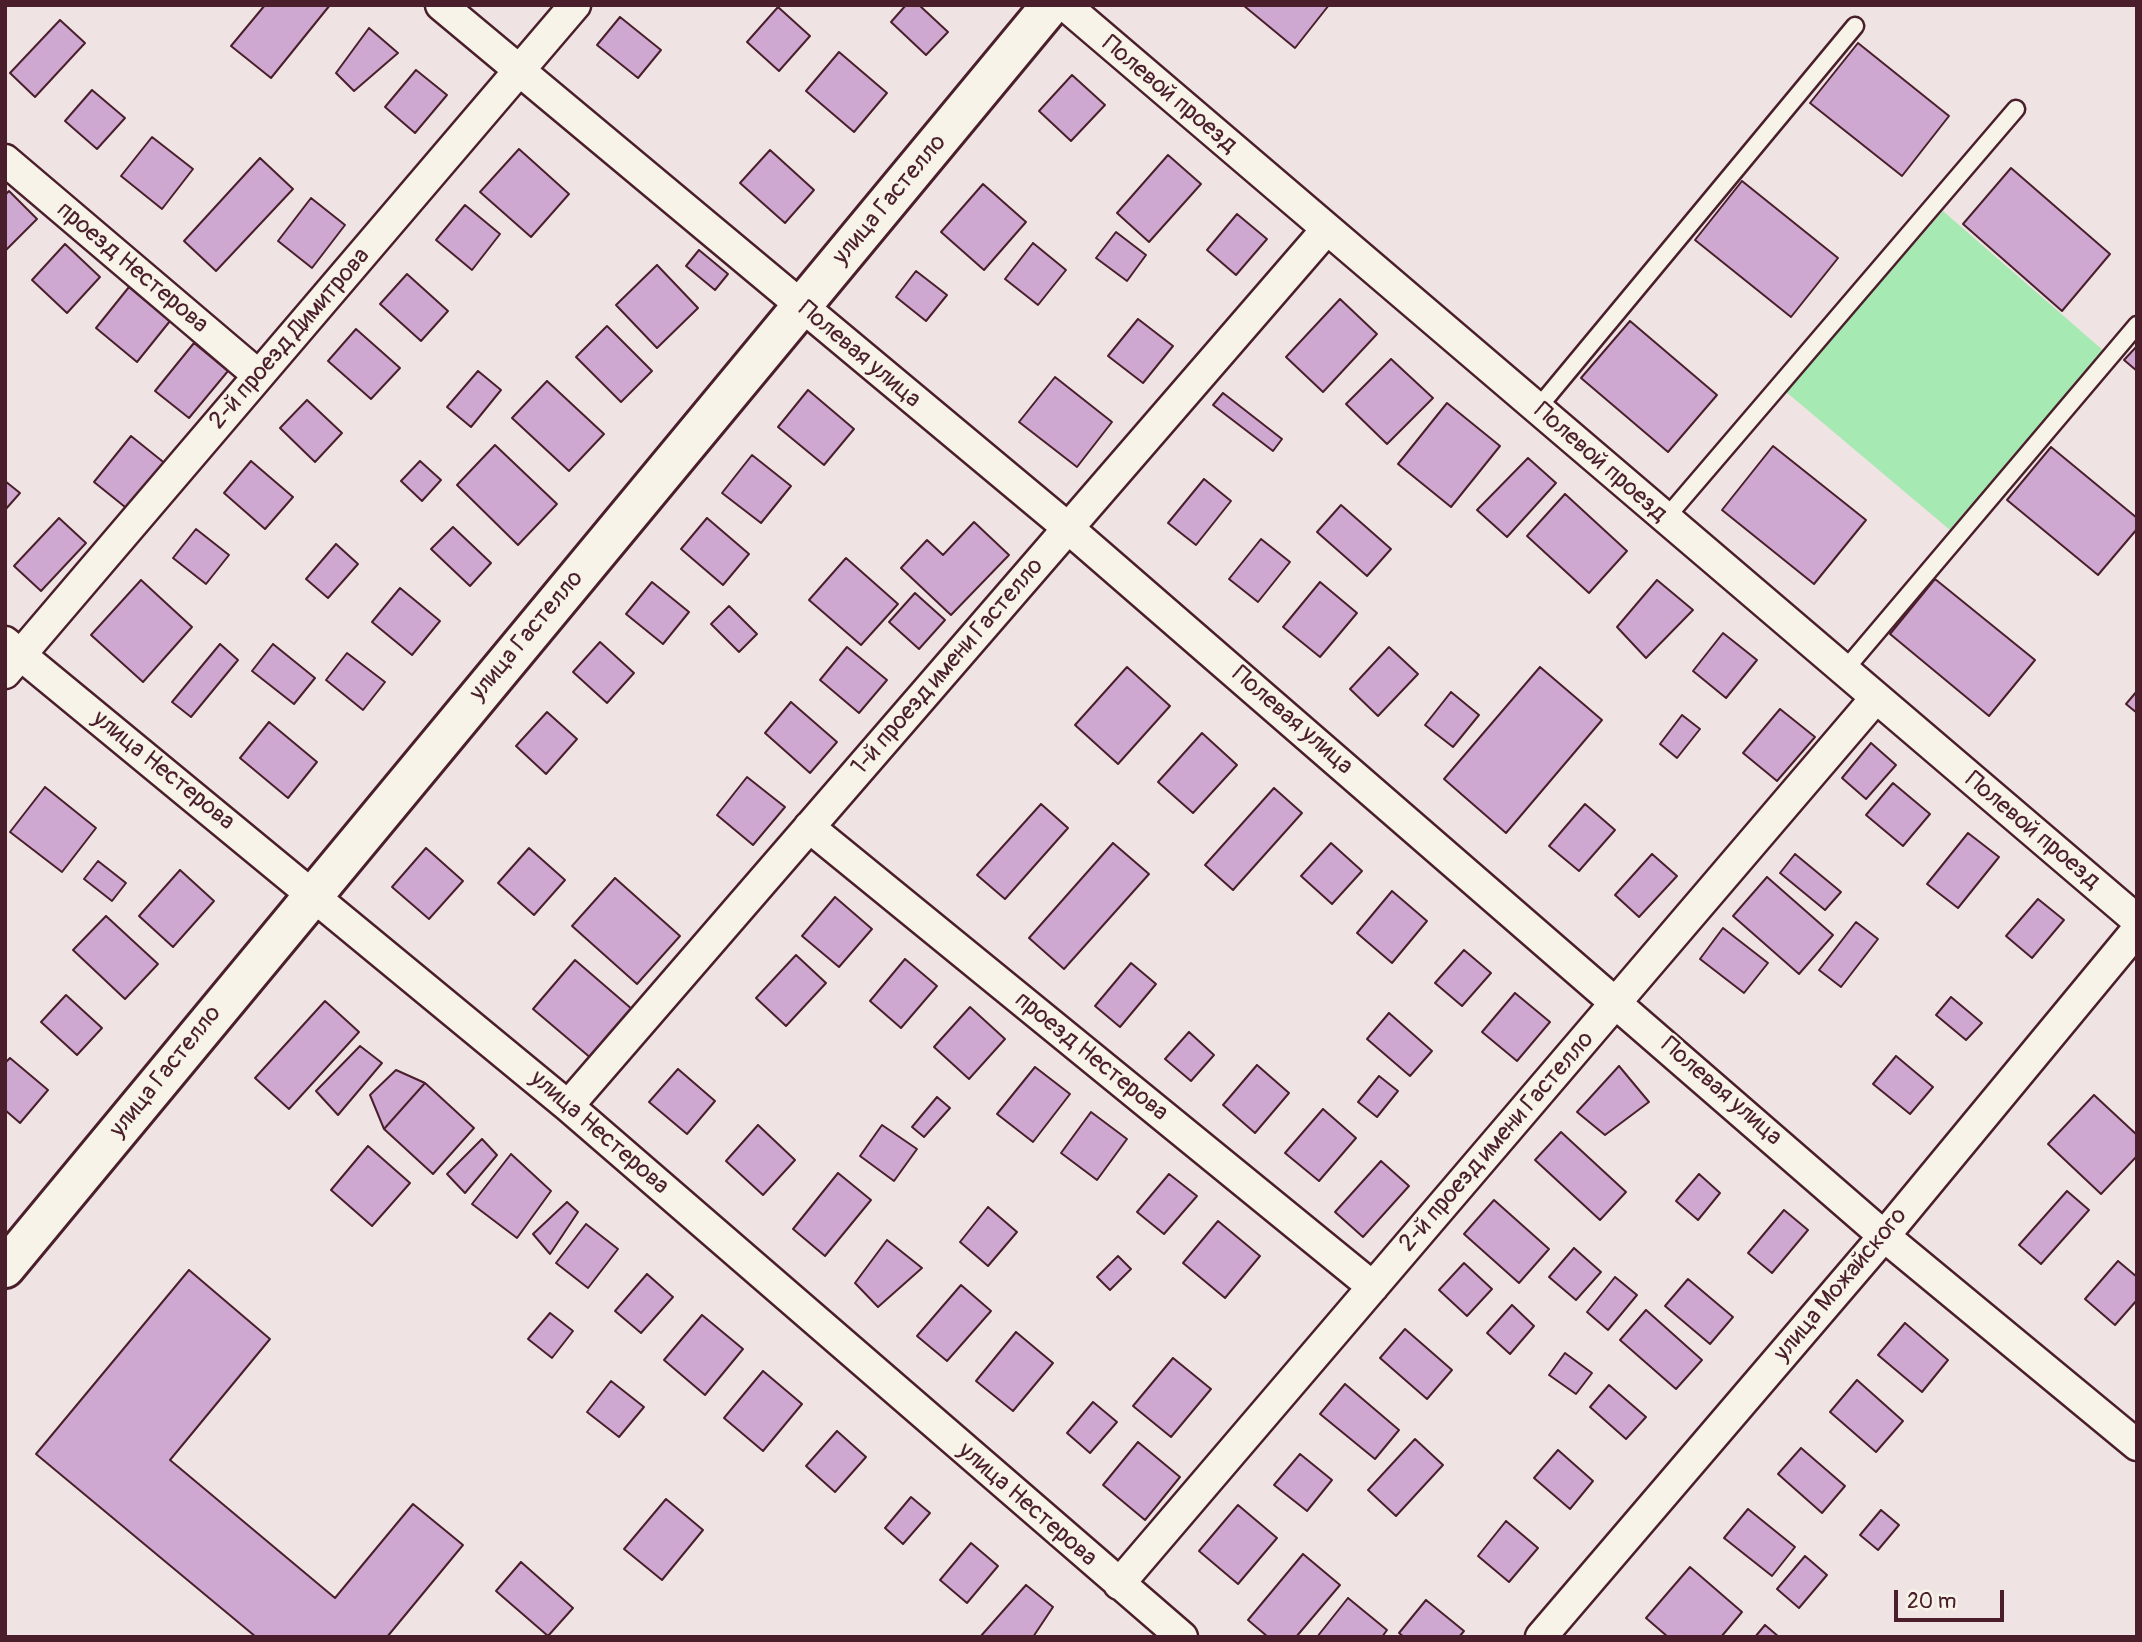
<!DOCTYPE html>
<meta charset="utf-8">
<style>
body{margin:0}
#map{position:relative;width:2142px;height:1642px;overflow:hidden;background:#efe4e3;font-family:Pangolin,sans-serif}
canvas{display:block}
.frame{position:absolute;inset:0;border:7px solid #4a1f2b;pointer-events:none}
.scale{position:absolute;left:1894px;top:1590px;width:110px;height:32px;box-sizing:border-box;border:4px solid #4a1f2b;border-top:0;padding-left:9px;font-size:21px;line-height:24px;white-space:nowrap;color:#4a1f2b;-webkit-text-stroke:5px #f7f3e8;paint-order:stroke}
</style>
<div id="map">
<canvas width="2142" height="1642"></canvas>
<div class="frame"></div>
<div class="scale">20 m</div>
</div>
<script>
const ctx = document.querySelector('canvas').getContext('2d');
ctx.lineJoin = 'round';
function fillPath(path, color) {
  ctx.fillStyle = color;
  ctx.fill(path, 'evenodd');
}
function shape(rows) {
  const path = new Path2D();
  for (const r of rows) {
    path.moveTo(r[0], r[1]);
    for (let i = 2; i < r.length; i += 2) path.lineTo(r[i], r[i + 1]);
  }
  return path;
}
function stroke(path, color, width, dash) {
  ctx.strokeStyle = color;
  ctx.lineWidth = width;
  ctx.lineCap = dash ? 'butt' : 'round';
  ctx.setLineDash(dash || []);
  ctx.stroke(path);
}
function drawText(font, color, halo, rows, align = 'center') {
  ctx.font = font + ' Pangolin,sans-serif';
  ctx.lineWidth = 5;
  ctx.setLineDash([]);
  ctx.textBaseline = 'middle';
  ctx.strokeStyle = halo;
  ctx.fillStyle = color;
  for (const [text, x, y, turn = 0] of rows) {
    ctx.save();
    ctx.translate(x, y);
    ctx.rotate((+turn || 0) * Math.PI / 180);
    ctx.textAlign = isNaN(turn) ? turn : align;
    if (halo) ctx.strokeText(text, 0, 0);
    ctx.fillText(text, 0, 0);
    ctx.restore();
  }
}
fillPath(shape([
 [1943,211,2105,352,1950,530,1785,391]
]), '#a6e9b3');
const building = shape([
 [265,5,330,5,271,78,231,46,265,5],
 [906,5,919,5,948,32,926,55,891,22,906,5],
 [1243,5,1329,5,1295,48,1243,5],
 [778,7,810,36,779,71,747,42,778,7],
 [620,17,661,50,638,78,597,45,620,17],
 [60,20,85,43,35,97,10,73,60,20],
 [369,28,398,53,354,91,336,73,369,28],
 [1858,43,1949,116,1902,176,1810,103,1858,43],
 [839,52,887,93,854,132,806,91,839,52],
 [416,70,447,95,415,133,385,107,416,70],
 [1072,75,1105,105,1071,141,1039,111,1072,75],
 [92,90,125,118,97,149,65,121,92,90],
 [152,137,193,169,162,209,121,176,152,137],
 [519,149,569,194,531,237,480,192,519,149],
 [770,150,814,190,785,223,740,183,770,150],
 [1168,155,1201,184,1149,242,1117,213,1168,155],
 [260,158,293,189,216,271,184,241,260,158],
 [2011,168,2110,254,2062,311,1963,224,2011,168],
 [1742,181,1838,258,1791,317,1695,240,1742,181],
 [983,184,1026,222,984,270,941,232,983,184],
 [9,191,37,219,5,251,5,195,9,191],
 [311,198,345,225,312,268,278,241,311,198],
 [465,205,500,234,472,270,436,240,465,205],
 [1237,214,1267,239,1236,275,1207,250,1237,214],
 [1116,232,1146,255,1127,281,1096,258,1116,232],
 [1033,243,1066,270,1038,305,1005,279,1033,243],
 [65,244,100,277,67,313,32,280,65,244],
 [699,250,728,274,715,290,686,266,699,250],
 [657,265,698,308,657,348,616,305,657,265],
 [916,271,947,295,926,321,896,297,916,271],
 [407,274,448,311,421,341,380,304,407,274],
 [129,287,170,321,137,362,96,328,129,287],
 [1340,299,1377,334,1323,392,1286,357,1340,299],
 [1138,319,1173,346,1143,383,1108,356,1138,319],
 [1630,321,1717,395,1668,452,1581,378,1630,321],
 [607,326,652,371,621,402,576,357,607,326],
 [356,329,400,368,371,399,328,361,356,329],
 [194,343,228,371,189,418,155,391,194,343],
 [2137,346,2137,371,2124,360,2137,346],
 [1391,359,1433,398,1387,444,1346,404,1391,359],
 [478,371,501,390,471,427,447,407,478,371],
 [1055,377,1112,422,1077,467,1019,422,1055,377],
 [547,381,604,434,569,471,512,418,547,381],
 [808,390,854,429,824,465,778,427,808,390],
 [1223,393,1282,439,1273,451,1213,405,1223,393],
 [307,400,342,433,315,462,280,428,307,400],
 [1447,403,1500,446,1451,507,1398,464,1447,403],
 [131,436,167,465,130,511,94,482,131,436],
 [495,445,557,504,518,545,457,485,495,445],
 [1773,446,1866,520,1814,584,1722,510,1773,446],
 [2051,447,2137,518,2137,529,2098,575,2007,500,2051,447],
 [752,455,791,486,761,523,722,493,752,455],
 [1528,458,1556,483,1507,537,1477,510,1528,458],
 [251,461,293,497,265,529,224,493,251,461],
 [420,461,441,480,422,501,401,481,420,461],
 [1204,479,1231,501,1196,545,1168,523,1204,479],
 [5,481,20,493,5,510,5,481],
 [1565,494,1627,551,1589,593,1527,536,1565,494],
 [1341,505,1391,549,1367,576,1317,532,1341,505],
 [59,518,86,543,41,591,14,566,59,518],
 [707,518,749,554,723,585,681,549,707,518],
 [974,522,1009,555,951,615,901,568,927,540,943,555,974,522],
 [453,527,491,563,470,586,431,549,453,527],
 [196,529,229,555,206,584,173,558,196,529],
 [1261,539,1290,562,1258,602,1229,579,1261,539],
 [336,544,358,564,328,598,306,579,336,544],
 [846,558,898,604,861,645,809,600,846,558],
 [1935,579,2035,660,1989,716,1890,634,1935,579],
 [141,580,192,627,143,682,91,635,141,580],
 [1657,580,1693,610,1646,658,1617,627,1657,580],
 [652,582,689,612,663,644,626,614,652,582],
 [1320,582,1357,613,1320,657,1283,627,1320,582],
 [400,588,440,621,412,655,372,622,400,588],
 [915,593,945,620,919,649,889,622,915,593],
 [729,606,757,634,739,652,711,624,729,606],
 [1723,633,1757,660,1726,698,1693,671,1723,633],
 [600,642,634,673,607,703,573,672,600,642],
 [220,644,238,660,191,717,172,702,220,644],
 [273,644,315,678,294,704,252,671,273,644],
 [847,647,887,680,859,713,820,680,847,647],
 [1389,647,1418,674,1378,716,1350,689,1389,647],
 [347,653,385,682,363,710,326,680,347,653],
 [1127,667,1170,706,1118,764,1075,725,1127,667],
 [1540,667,1602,720,1506,833,1444,779,1540,667],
 [2137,691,2137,713,2126,704,2137,691],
 [1451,692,1479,715,1453,747,1425,725,1451,692],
 [791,702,837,742,810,773,765,733,791,702],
 [1780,709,1815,737,1777,781,1743,753,1780,709],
 [547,712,577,739,546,774,516,746,547,712],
 [1682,715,1700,729,1677,758,1660,744,1682,715],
 [269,722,317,762,288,798,240,758,269,722],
 [1202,733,1237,765,1193,813,1158,782,1202,733],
 [1871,743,1896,765,1866,799,1842,778,1871,743],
 [747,777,785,807,753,845,717,815,747,777],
 [1893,783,1930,814,1903,846,1866,815,1893,783],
 [45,787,96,828,62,872,10,832,45,787],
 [1274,788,1302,813,1233,890,1205,865,1274,788],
 [1041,804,1068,828,1005,899,977,875,1041,804],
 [1585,804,1615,830,1579,871,1549,846,1585,804],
 [1968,833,1999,857,1958,908,1927,884,1968,833],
 [1113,843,1149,874,1064,969,1029,938,1113,843],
 [1331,843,1362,871,1332,904,1301,876,1331,843],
 [426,848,463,881,429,919,392,887,426,848],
 [529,848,565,880,534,915,498,883,529,848],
 [1652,854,1677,876,1639,917,1615,895,1652,854],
 [1795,854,1841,892,1825,910,1780,873,1795,854],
 [98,861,126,883,112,901,84,879,98,861],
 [180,870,214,901,173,947,139,916,180,870],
 [1767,877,1833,935,1799,974,1733,916,1767,877],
 [615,878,680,936,637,984,572,926,615,878],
 [1392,891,1427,921,1392,963,1357,933,1392,891],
 [835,897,872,929,839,967,802,936,835,897],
 [2038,899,2064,920,2032,958,2006,936,2038,899],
 [106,916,158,964,125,999,73,950,106,916],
 [1856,922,1878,939,1841,987,1819,970,1856,922],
 [1723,928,1768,963,1744,993,1700,959,1723,928],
 [1464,950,1491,973,1462,1006,1435,983,1464,950],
 [796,955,826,983,786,1026,756,998,796,955],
 [905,959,937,986,901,1028,870,1001,905,959],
 [575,960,633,1010,592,1059,533,1009,575,960],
 [1131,963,1156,984,1120,1027,1095,1006,1131,963],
 [1515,993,1550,1022,1517,1061,1482,1032,1515,993],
 [66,995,102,1028,77,1055,41,1022,66,995],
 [1951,997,1982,1023,1966,1040,1936,1015,1951,997],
 [325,1001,359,1032,289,1109,255,1078,325,1001],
 [970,1007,1005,1039,969,1079,934,1047,970,1007],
 [1389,1013,1432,1051,1410,1076,1367,1039,1389,1013],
 [1189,1032,1214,1055,1191,1081,1165,1059,1189,1032],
 [360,1046,382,1063,338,1115,316,1091,360,1046],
 [1896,1056,1933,1087,1910,1114,1873,1084,1896,1056],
 [10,1058,48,1090,20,1123,5,1110,5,1063,10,1058],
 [1257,1065,1289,1093,1255,1133,1223,1105,1257,1065],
 [1619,1066,1649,1102,1605,1135,1577,1112,1619,1066],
 [1035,1067,1070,1094,1033,1142,997,1114,1035,1067],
 [678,1069,715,1101,687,1134,649,1102,678,1069],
 [396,1070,425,1083,384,1129,370,1095,396,1070],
 [1379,1076,1398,1091,1377,1117,1358,1102,1379,1076],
 [425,1083,474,1128,433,1174,384,1129,425,1083],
 [2094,1095,2137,1135,2137,1156,2101,1194,2048,1144,2094,1095],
 [937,1097,950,1108,924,1137,912,1127,937,1097],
 [1323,1109,1356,1138,1319,1181,1285,1153,1323,1109],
 [1091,1112,1127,1139,1097,1180,1061,1153,1091,1112],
 [758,1125,795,1160,763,1195,726,1161,758,1125],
 [882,1125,917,1149,894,1181,860,1156,882,1125],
 [1561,1132,1626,1192,1600,1220,1535,1160,1561,1132],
 [482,1139,497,1155,465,1193,447,1174,482,1139],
 [368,1146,410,1183,372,1226,331,1190,368,1146],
 [511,1154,551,1191,517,1238,472,1204,511,1154],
 [1381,1161,1409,1186,1363,1237,1335,1212,1381,1161],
 [838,1173,871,1200,825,1256,793,1229,838,1173],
 [1169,1174,1197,1196,1164,1234,1137,1212,1169,1174],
 [1699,1174,1720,1193,1698,1220,1676,1201,1699,1174],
 [2067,1191,2089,1210,2041,1264,2019,1245,2067,1191],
 [1494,1200,1549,1249,1519,1283,1464,1234,1494,1200],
 [567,1202,578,1212,550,1254,533,1234,567,1202],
 [988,1207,1017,1232,988,1266,960,1242,988,1207],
 [1784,1210,1808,1230,1772,1273,1748,1253,1784,1210],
 [1218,1221,1260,1256,1225,1298,1183,1263,1218,1221],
 [586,1224,618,1249,588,1288,556,1263,586,1224],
 [887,1240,922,1268,878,1307,855,1283,887,1240],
 [1574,1248,1601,1272,1576,1300,1549,1277,1574,1248],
 [1118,1256,1131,1269,1110,1290,1097,1277,1118,1256],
 [2118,1261,2137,1277,2137,1300,2115,1325,2085,1299,2118,1261],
 [1464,1263,1492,1289,1467,1316,1439,1290,1464,1263],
 [189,1270,270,1339,170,1460,335,1598,413,1504,463,1545,387,1637,256,1637,36,1454,189,1270],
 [647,1274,673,1297,641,1333,615,1311,647,1274],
 [1615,1277,1637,1295,1608,1330,1587,1312,1615,1277],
 [1688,1279,1733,1317,1710,1344,1665,1306,1688,1279],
 [961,1285,991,1311,947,1361,917,1336,961,1285],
 [1512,1305,1534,1326,1510,1354,1487,1333,1512,1305],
 [1646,1310,1702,1360,1676,1389,1620,1340,1646,1310],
 [550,1313,573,1331,552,1358,528,1339,550,1313],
 [702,1315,743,1349,705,1395,664,1360,702,1315],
 [1905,1323,1948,1360,1922,1392,1878,1355,1905,1323],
 [1405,1329,1452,1370,1427,1399,1380,1358,1405,1329],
 [1016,1332,1053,1363,1013,1411,976,1381,1016,1332],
 [1565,1353,1592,1373,1576,1394,1549,1375,1565,1353],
 [1173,1358,1211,1389,1171,1437,1133,1406,1173,1358],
 [763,1371,802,1404,763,1451,724,1418,763,1371],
 [1857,1380,1903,1421,1876,1452,1830,1412,1857,1380],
 [611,1381,644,1407,619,1437,587,1412,611,1381],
 [1345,1384,1399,1430,1375,1459,1320,1414,1345,1384],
 [1609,1385,1646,1417,1626,1439,1590,1407,1609,1385],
 [1093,1402,1117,1422,1090,1453,1067,1433,1093,1402],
 [837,1431,866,1457,835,1492,806,1466,837,1431],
 [1415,1439,1443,1465,1396,1516,1368,1490,1415,1439],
 [1138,1442,1180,1477,1145,1520,1103,1485,1138,1442],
 [1801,1448,1845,1486,1822,1513,1778,1474,1801,1448],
 [1558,1450,1593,1481,1570,1509,1534,1478,1558,1450],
 [1300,1454,1332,1480,1307,1511,1274,1485,1300,1454],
 [911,1497,930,1513,903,1544,885,1528,911,1497],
 [666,1499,703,1530,662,1580,624,1549,666,1499],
 [1238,1505,1277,1538,1238,1584,1199,1551,1238,1505],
 [1748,1509,1795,1547,1772,1576,1724,1538,1748,1509],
 [1881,1510,1899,1525,1878,1550,1860,1535,1881,1510],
 [1506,1521,1538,1548,1509,1582,1478,1556,1506,1521],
 [971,1543,998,1566,967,1603,940,1580,971,1543],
 [1303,1554,1340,1585,1296,1637,1268,1637,1248,1620,1303,1554],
 [1805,1556,1827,1575,1799,1608,1777,1589,1805,1556],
 [521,1562,573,1608,548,1636,496,1591,521,1562],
 [1690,1567,1742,1612,1721,1637,1668,1637,1646,1618,1690,1567],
 [1026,1585,1053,1607,1033,1637,980,1637,1026,1585],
 [1348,1598,1387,1630,1382,1637,1317,1637,1348,1598],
 [1426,1600,1464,1631,1459,1637,1404,1637,1399,1633,1426,1600],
 [1765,1625,1779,1637,1755,1637,1765,1625]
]);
fillPath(building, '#cea8d0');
stroke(building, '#4a1f2b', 2);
const lane = shape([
 [1537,409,1855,26],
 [1665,519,2016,109],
 [1843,672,2137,325]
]);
const street = shape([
 [441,5,1068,528,1884,1236,2137,1445],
 [1065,5,2137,920],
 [5,160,258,375],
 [5,642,568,1106,1182,1637],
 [5,673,575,5],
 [809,827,1373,1287],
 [568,1106,1327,229],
 [1119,1584,1875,699],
 [1541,1637,1884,1236,2137,930]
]);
const secondary = shape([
 [5,1268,1051,5]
]);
stroke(lane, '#4a1f2b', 21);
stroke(street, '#4a1f2b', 35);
stroke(secondary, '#4a1f2b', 44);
stroke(lane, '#f7f3e8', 16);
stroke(street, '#f7f3e8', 30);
stroke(secondary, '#f7f3e8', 38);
drawText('24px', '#4a1f2b', '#f7f3e8', [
 ["Полевой проезд",1169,95,40],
 ["улица Гастелло",890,200,-50],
 ["проезд Нестерова",132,268,40],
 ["2-й проезд Димитрова",290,339,-49],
 ["Полевая улица",859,355,40],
 ["Полевой проезд",1600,463,41],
 ["улица Гастелло",527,636,-50],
 ["1-й проезд имени Гастелло",948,667,-49],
 ["Полевая улица",1292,721,41],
 ["улица Нестерова",163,771,39],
 ["Полевой проезд",2032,831,40],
 ["проезд Нестерова",1091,1057,39],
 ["улица Гастелло",166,1072,-51],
 ["Полевая улица",1721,1092,41],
 ["улица Нестерова",599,1133,41],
 ["2-й проезд имени Гастелло",1497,1142,-49],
 ["улица Можайского",1841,1285,-50],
 ["улица Нестерова",1027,1505,41]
]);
</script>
